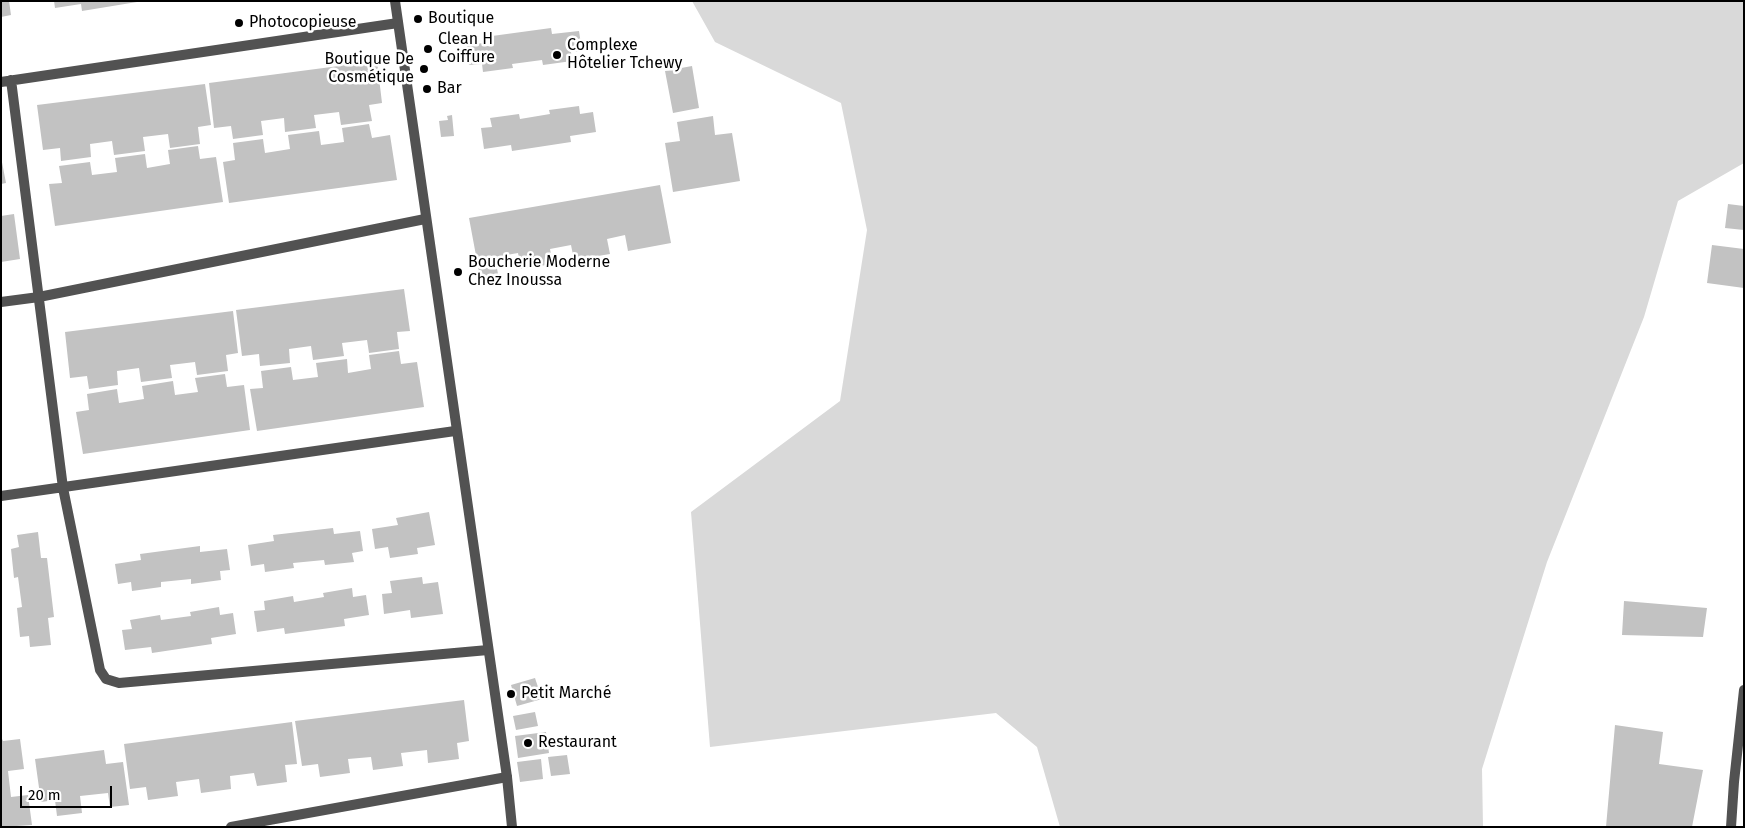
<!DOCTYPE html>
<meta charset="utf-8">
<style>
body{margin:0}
#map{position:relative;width:1745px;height:828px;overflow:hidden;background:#fff;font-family:"Fira Sans",sans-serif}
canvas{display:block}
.frame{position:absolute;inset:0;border:2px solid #000;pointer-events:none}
.scale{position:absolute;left:20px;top:786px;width:92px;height:22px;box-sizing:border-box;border:2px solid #000;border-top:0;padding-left:6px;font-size:15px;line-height:18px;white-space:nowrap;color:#000;-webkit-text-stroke:4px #fff;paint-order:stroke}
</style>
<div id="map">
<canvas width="1745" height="828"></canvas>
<div class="frame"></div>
<div class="scale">20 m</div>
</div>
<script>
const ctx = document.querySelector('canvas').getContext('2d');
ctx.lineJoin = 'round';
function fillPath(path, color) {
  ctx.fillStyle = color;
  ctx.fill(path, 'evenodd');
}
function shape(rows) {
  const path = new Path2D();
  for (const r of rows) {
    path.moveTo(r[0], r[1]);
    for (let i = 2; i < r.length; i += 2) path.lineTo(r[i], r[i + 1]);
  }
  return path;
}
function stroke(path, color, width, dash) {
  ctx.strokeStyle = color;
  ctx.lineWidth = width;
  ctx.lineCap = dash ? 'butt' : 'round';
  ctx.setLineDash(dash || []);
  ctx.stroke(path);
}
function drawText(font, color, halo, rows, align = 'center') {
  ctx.font = font + ' "Fira Sans",sans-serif';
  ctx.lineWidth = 5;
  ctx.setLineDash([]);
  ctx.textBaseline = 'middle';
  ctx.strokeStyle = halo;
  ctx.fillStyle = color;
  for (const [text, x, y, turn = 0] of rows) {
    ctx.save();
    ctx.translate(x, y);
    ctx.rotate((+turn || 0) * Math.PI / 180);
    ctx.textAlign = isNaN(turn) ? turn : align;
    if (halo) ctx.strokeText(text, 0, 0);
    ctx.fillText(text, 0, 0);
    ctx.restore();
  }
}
fillPath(shape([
 [692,1,1744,1,1744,163,1678,201,1644,317,1547,562,1482,769,1483,827,1060,827,1037,747,996,713,710,747,691,512,840,401,867,230,841,103,715,42]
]), '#d9d9d9');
fillPath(shape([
 [1,1,9,1,11,15,1,17],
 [54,1,137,1,137,2,82,11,81,4,55,8],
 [551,28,552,34,579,31,582,51,571,52,572,61,543,65,542,60,512,64,513,68,483,72,482,64,469,65,467,45,492,42,492,36],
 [377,61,382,103,369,105,372,121,341,125,339,112,314,115,316,128,285,132,284,118,261,121,263,135,233,139,231,126,214,128,209,83],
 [692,66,699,108,673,113,665,71],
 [205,84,211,125,198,127,200,144,170,148,168,134,143,137,145,151,114,155,112,141,90,144,91,157,61,161,60,148,43,150,37,105],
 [579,106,580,114,593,112,596,132,570,136,571,142,512,151,511,145,484,149,481,128,492,127,490,118,519,114,520,119,550,114,549,110],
 [452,115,454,136,441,137,439,121,448,120,447,116],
 [713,116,715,135,732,133,740,181,673,192,665,143,680,141,677,122],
 [369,124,372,138,390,135,397,180,229,203,223,162,235,160,233,143,263,139,265,153,290,149,288,135,319,131,321,145,344,142,342,128],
 [198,146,200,159,216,157,223,202,55,226,49,184,62,183,59,166,90,162,92,175,117,172,115,158,145,154,147,168,170,164,168,150],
 [1,157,6,183,1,184],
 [660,185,671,243,628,251,625,235,607,239,610,254,574,260,571,245,550,249,553,264,521,269,518,253,495,257,498,274,480,277,469,218],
 [1728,204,1744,206,1744,230,1725,228],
 [14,214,20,259,1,262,1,216],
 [1712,245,1744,249,1744,288,1707,283],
 [404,289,410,331,397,332,399,349,369,353,367,340,342,343,344,356,313,360,311,346,289,349,290,363,260,366,259,354,242,356,236,310],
 [233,311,238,353,226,355,228,371,197,375,195,362,170,365,172,378,141,382,139,368,117,371,118,385,89,389,87,376,70,378,65,332],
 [399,351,401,364,417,362,424,407,257,431,250,389,263,388,261,371,291,367,293,380,318,377,316,363,347,359,348,373,371,369,369,355],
 [225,374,227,387,244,385,250,430,83,454,76,412,89,410,87,394,117,389,119,403,144,399,142,386,173,381,175,395,198,392,195,378],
 [429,512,435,545,417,548,418,554,390,558,388,547,375,549,372,529,398,525,396,518],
 [333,528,334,534,360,531,363,551,352,553,354,562,325,565,324,560,293,563,294,568,265,572,264,564,251,566,248,545,274,541,273,535],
 [38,532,41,558,47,558,54,617,48,618,51,645,30,647,29,636,20,637,17,608,22,607,18,577,14,578,11,549,19,547,17,535],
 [200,546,200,552,227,549,230,570,220,571,221,580,191,584,191,579,161,582,161,587,132,591,131,582,118,584,115,564,141,560,140,554],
 [422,577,423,584,438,582,443,614,411,618,410,610,384,614,382,594,392,593,390,581],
 [352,588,353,597,366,595,369,615,344,619,345,626,285,634,284,628,257,632,254,611,265,610,264,601,293,596,294,602,324,597,323,593],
 [1624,601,1707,608,1703,637,1622,635],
 [219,607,220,615,233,613,236,634,211,638,212,644,152,653,151,647,125,650,122,630,132,629,130,620,160,615,161,620,191,616,190,612],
 [535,678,542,699,517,706,511,685],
 [464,700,469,741,457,743,459,759,428,763,427,750,401,753,403,766,373,770,371,757,348,759,350,773,320,777,318,764,302,766,295,721],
 [535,712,538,726,516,730,513,716],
 [292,722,297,764,285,765,287,782,257,786,254,773,230,776,231,789,201,793,199,779,176,782,178,796,148,800,146,787,130,789,124,744],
 [1615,725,1663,732,1659,764,1703,770,1692,827,1606,827],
 [546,732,549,753,518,758,515,736],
 [1,737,3,741,20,739,24,769,8,771,11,797,28,795,32,825,1,827],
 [104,750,106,764,123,762,129,805,110,807,108,793,80,796,82,813,57,816,55,800,41,802,35,759],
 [567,755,570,774,551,776,548,757],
 [541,759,543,779,520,782,517,762]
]), '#c2c2c2');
stroke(shape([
 [11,80,63,488,100,670,106,679,119,683,488,650],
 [1,82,398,23],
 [1,302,39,297,425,219],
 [1,496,455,431],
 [231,827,507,777],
 [1731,827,1734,782,1744,690]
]), '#525252', 10);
stroke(shape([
 [395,1,507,777,512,827]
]), '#525252', 10);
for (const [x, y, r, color] of [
 [418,19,5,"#000"],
 [239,23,5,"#000"],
 [428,49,5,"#000"],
 [557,55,5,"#000"],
 [424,69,5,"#000"],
 [427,89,5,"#000"],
 [458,272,5,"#000"],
 [511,694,5,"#000"],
 [528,743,5,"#000"]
]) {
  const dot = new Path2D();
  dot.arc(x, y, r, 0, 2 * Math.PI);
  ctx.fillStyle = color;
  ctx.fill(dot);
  stroke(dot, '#fff', 2);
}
drawText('16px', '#000', '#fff', [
 ["Boutique",428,19],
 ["Photocopieuse",249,23],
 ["Clean H",438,40],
 ["Coiffure",438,58],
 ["Complexe",567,46],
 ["Hôtelier Tchewy",567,64],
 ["Boutique De",414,60,"right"],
 ["Cosmétique",414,78,"right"],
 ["Bar",437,89],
 ["Boucherie Moderne",468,263],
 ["Chez Inoussa",468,281],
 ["Petit Marché",521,694],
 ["Restaurant",538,743]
], 'left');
</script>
